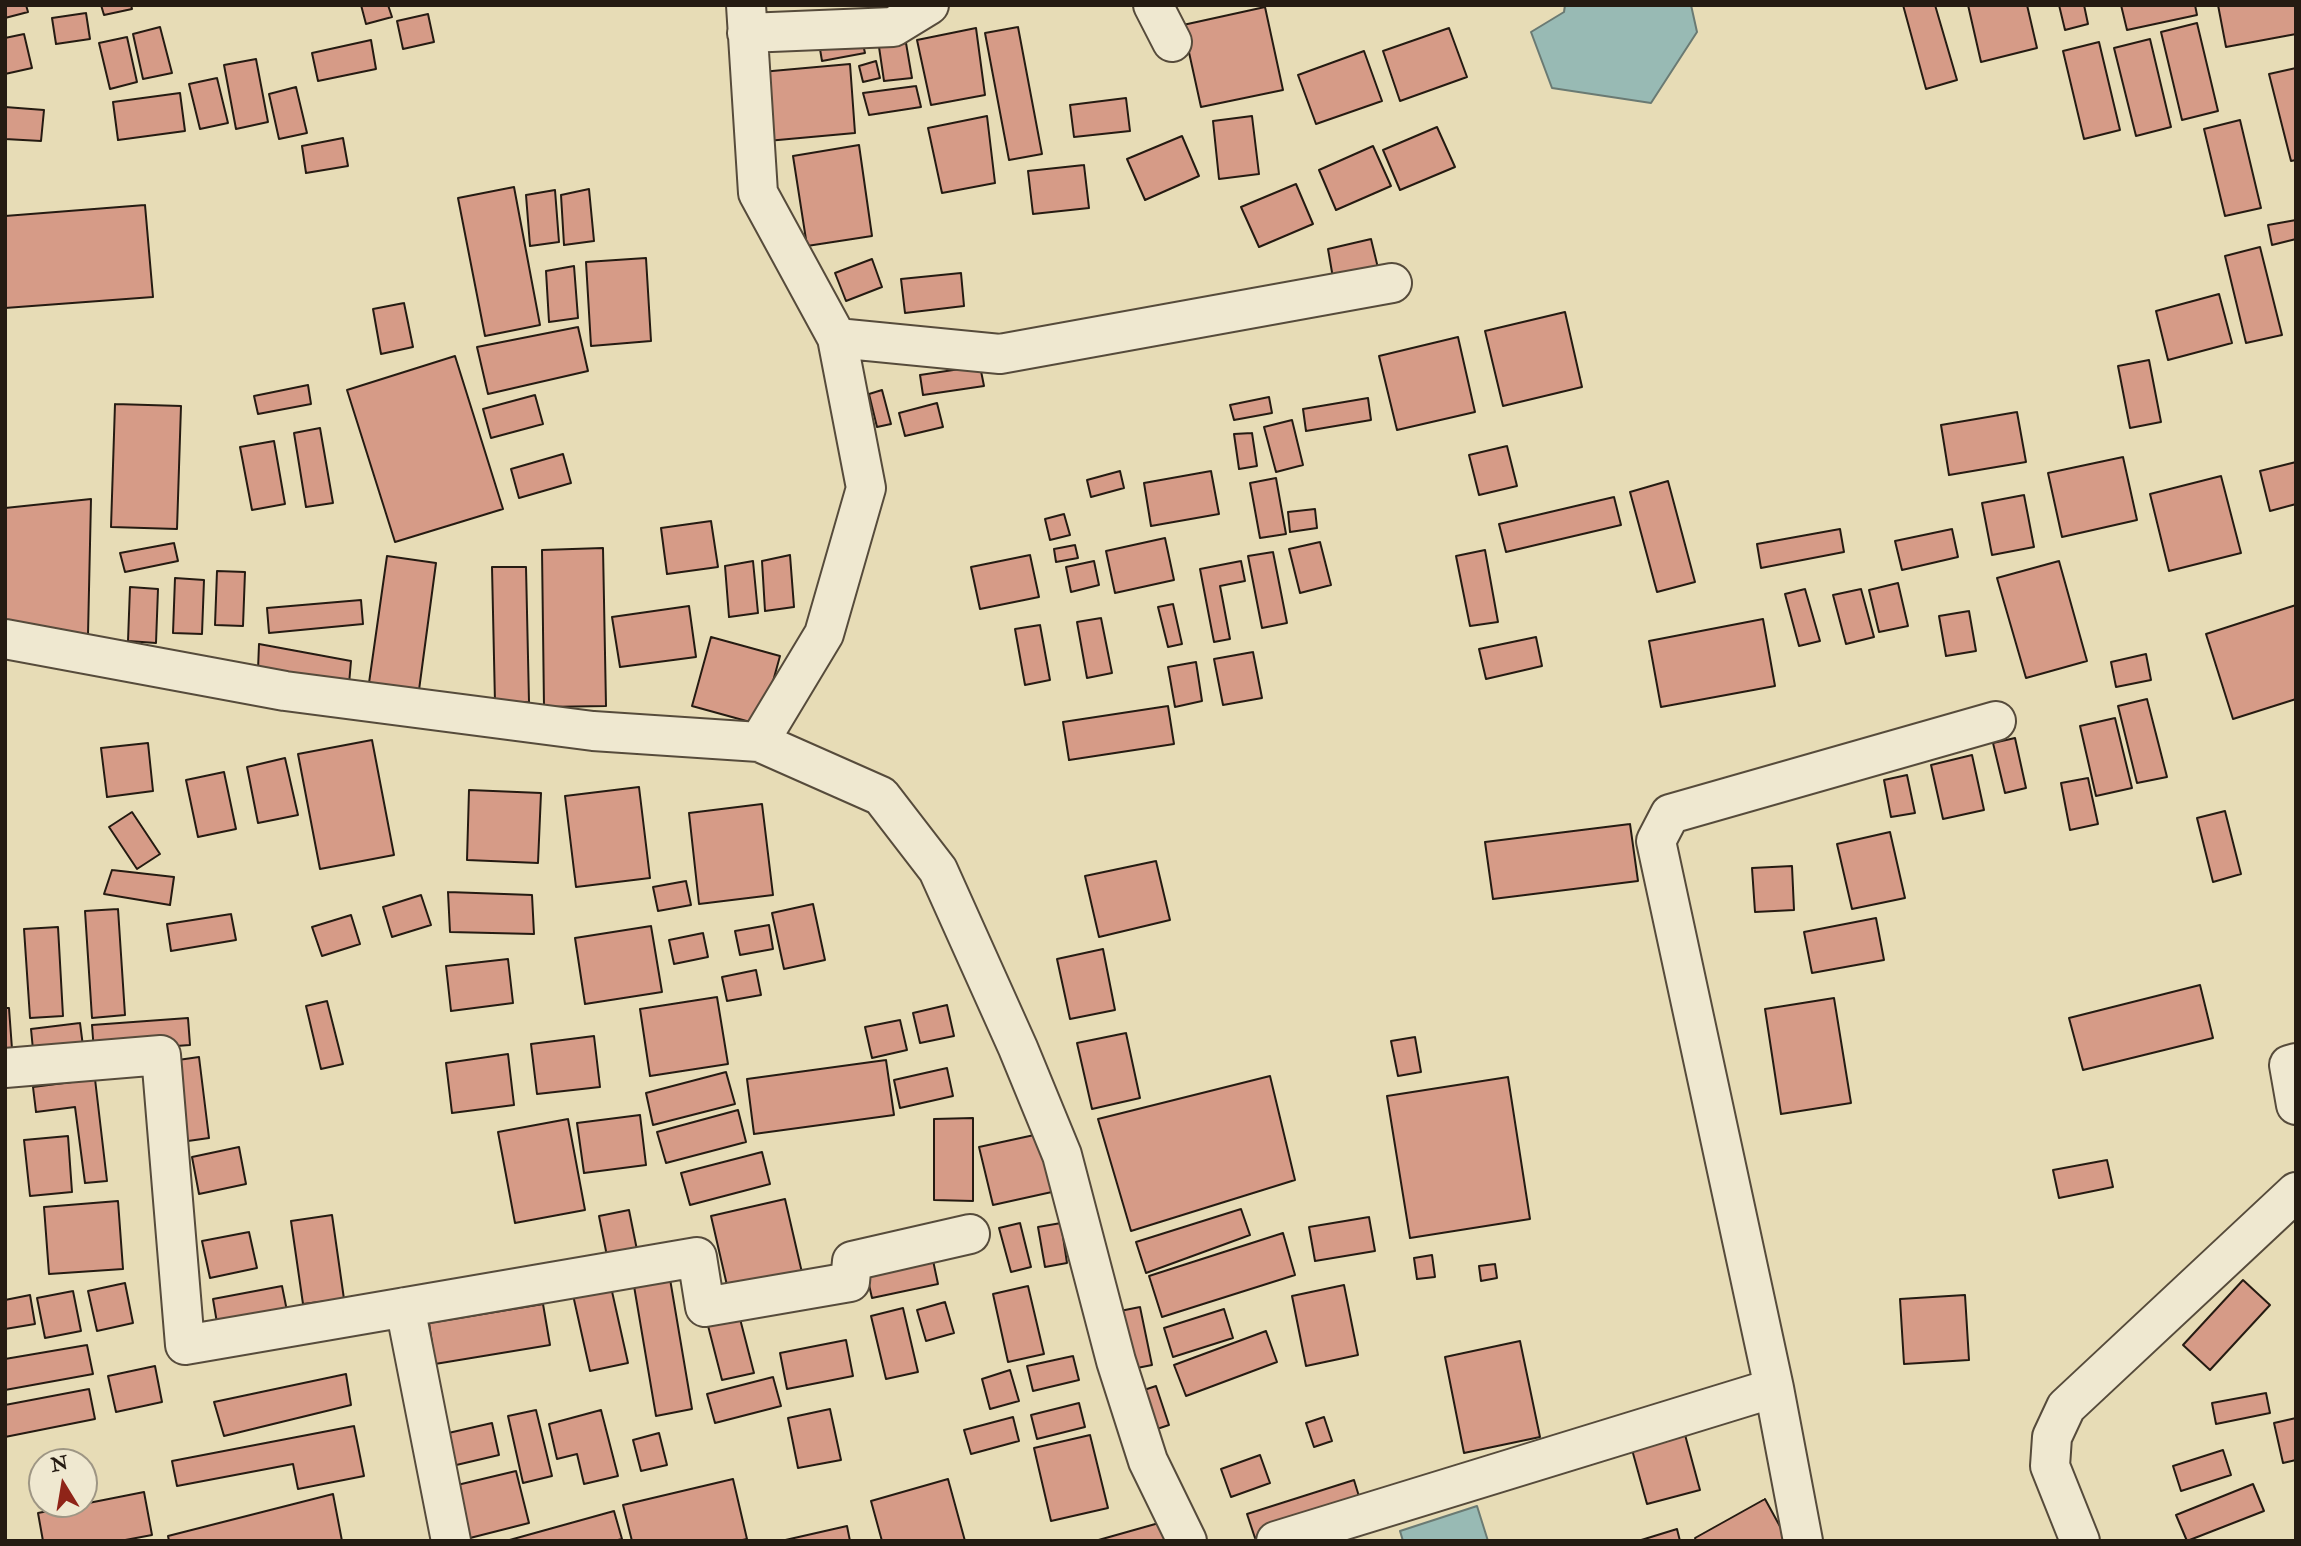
<!DOCTYPE html>
<style>
body{margin:0}
#map{position:relative;width:2301px;height:1546px;overflow:hidden;background:#e7dcb6;font-family:"IM FELL Double Pica",serif}
canvas{display:block}
.frame{position:absolute;inset:0;border:7px solid #251b12;pointer-events:none}
.north{position:absolute;left:28px;top:1448px;width:70px;height:70px;box-sizing:border-box;background:#efe8d0;border:2px solid #9e9684;border-radius:50%;rotate:349deg;font-size:19px;font-weight:700;line-height:28px;text-align:center;color:#251b12}
.north::after{content:'';display:block;margin:auto;width:24px;height:32px;background:#8f2418;clip-path:polygon(50% 0,100% 100%,50% 72%,0 100%)}
</style>
<div id="map">
<canvas width="2301" height="1546"></canvas>
<div class="frame"></div>
<div class="north">N</div>
</div>
<script>
const ctx = document.querySelector('canvas').getContext('2d');
ctx.lineJoin = 'round';
function fillPath(path, color) {
  ctx.fillStyle = color;
  ctx.fill(path, 'evenodd');
}
function shape(rows) {
  const path = new Path2D();
  for (const r of rows) {
    path.moveTo(r[0], r[1]);
    for (let i = 2; i < r.length; i += 2) path.lineTo(r[i], r[i + 1]);
  }
  return path;
}
function stroke(path, color, width, dash) {
  ctx.strokeStyle = color;
  ctx.lineWidth = width;
  ctx.lineCap = dash ? 'butt' : 'round';
  ctx.setLineDash(dash || []);
  ctx.stroke(path);
}
const water = shape([
 [1565,5,1691,5,1697,32,1651,103,1552,88,1531,32,1564,12,1565,5],
 [1477,1506,1488,1541,1403,1541,1400,1531,1477,1506]
]);
fillPath(water, '#98bab4');
stroke(water, '#6a7a73', 2);
const building = shape([
 [5,5,26,5,28,12,5,18,5,5],
 [101,5,131,5,132,9,104,15,101,5],
 [361,5,388,5,392,17,366,24,361,5],
 [1903,5,1935,5,1957,80,1926,89,1903,5],
 [1968,5,2027,5,2037,48,1981,62,1968,5],
 [2059,5,2084,5,2088,24,2065,30,2059,5],
 [2121,5,2195,5,2197,15,2127,30,2121,5],
 [2218,5,2296,5,2296,34,2226,47,2218,5],
 [1265,7,1283,90,1201,107,1183,25,1265,7],
 [86,13,90,39,56,44,52,18,86,13],
 [428,14,434,42,403,49,397,21,428,14],
 [2197,23,2218,111,2182,120,2161,32,2197,23],
 [160,27,172,73,143,79,133,34,160,27],
 [1018,27,1042,154,1009,160,985,33,1018,27],
 [976,28,985,95,931,105,917,40,976,28],
 [1449,28,1467,77,1400,101,1383,51,1449,28],
 [24,34,32,68,5,74,5,38,24,34],
 [861,35,865,53,822,61,819,43,861,35],
 [127,37,137,82,110,89,99,43,127,37],
 [2150,39,2171,127,2136,136,2114,48,2150,39],
 [371,40,376,69,318,81,312,53,371,40],
 [2099,42,2120,130,2084,139,2063,51,2099,42],
 [906,43,912,78,884,81,879,47,906,43],
 [1364,51,1382,101,1316,124,1298,75,1364,51],
 [256,59,268,122,236,129,224,65,256,59],
 [876,61,880,78,863,82,859,66,876,61],
 [850,64,855,133,767,141,761,72,850,64],
 [2296,68,2296,160,2291,161,2269,74,2296,68],
 [217,78,228,123,200,129,189,84,217,78],
 [916,86,921,107,869,115,863,93,916,86],
 [296,87,307,133,279,139,269,94,296,87],
 [180,93,185,131,118,140,113,102,180,93],
 [1126,98,1130,131,1074,137,1070,105,1126,98],
 [5,107,44,110,41,141,5,139,5,107],
 [987,116,995,183,942,193,928,128,987,116],
 [1252,116,1259,174,1219,179,1213,121,1252,116],
 [2240,120,2261,208,2225,216,2204,129,2240,120],
 [1437,127,1455,167,1400,190,1383,150,1437,127],
 [1182,136,1199,176,1145,200,1127,159,1182,136],
 [343,138,348,166,306,173,302,146,343,138],
 [859,145,872,236,807,246,793,156,859,145],
 [1373,146,1391,186,1336,210,1319,170,1373,146],
 [1084,165,1089,208,1033,214,1028,171,1084,165],
 [1296,184,1313,224,1259,247,1241,207,1296,184],
 [514,187,540,325,485,336,458,198,514,187],
 [589,189,594,241,564,245,561,195,589,189],
 [555,190,559,242,530,246,526,195,555,190],
 [145,205,153,297,5,308,5,216,145,205],
 [2296,220,2296,239,2272,245,2268,225,2296,220],
 [1371,239,1378,268,1333,278,1328,249,1371,239],
 [2260,247,2282,335,2246,343,2225,256,2260,247],
 [646,258,651,341,591,346,586,262,646,258],
 [872,259,882,287,846,301,835,273,872,259],
 [574,266,578,318,549,322,546,271,574,266],
 [961,273,964,306,905,313,901,279,961,273],
 [2219,294,2232,343,2168,360,2156,311,2219,294],
 [404,303,413,347,381,354,373,309,404,303],
 [1565,312,1582,387,1503,406,1485,331,1565,312],
 [578,327,588,371,488,394,477,347,578,327],
 [1458,337,1475,412,1397,430,1379,356,1458,337],
 [455,356,503,509,395,542,347,390,455,356],
 [2149,360,2161,422,2130,428,2118,366,2149,360],
 [980,366,984,386,923,395,920,375,980,366],
 [308,385,311,404,258,414,254,396,308,385],
 [882,390,891,424,877,427,869,394,882,390],
 [535,395,543,424,491,438,483,409,535,395],
 [1269,397,1272,413,1234,420,1230,405,1269,397],
 [1368,398,1371,420,1306,431,1303,409,1368,398],
 [937,403,943,427,905,436,899,413,937,403],
 [115,404,181,406,177,529,111,527,115,404],
 [2017,412,2026,462,1949,475,1941,425,2017,412],
 [1292,420,1303,465,1276,472,1264,427,1292,420],
 [320,428,333,503,306,507,294,433,320,428],
 [1252,433,1257,466,1239,469,1234,434,1252,433],
 [274,441,285,504,252,510,240,447,274,441],
 [1507,446,1517,486,1479,495,1469,455,1507,446],
 [563,454,571,483,519,498,511,469,563,454],
 [2123,457,2137,520,2062,537,2048,473,2123,457],
 [2296,462,2296,504,2270,511,2260,471,2296,462],
 [1120,471,1124,488,1091,497,1087,480,1120,471],
 [1211,471,1219,514,1151,526,1144,483,1211,471],
 [2221,476,2241,553,2169,571,2150,494,2221,476],
 [1276,478,1286,534,1260,538,1250,483,1276,478],
 [1668,481,1695,582,1657,592,1630,492,1668,481],
 [2024,495,2034,547,1992,555,1982,503,2024,495],
 [1614,497,1621,525,1506,552,1499,524,1614,497],
 [91,499,88,635,5,622,5,508,91,499],
 [1315,509,1317,528,1290,532,1288,512,1315,509],
 [1064,514,1070,535,1050,540,1045,519,1064,514],
 [711,521,718,567,667,574,661,528,711,521],
 [1840,529,1844,552,1761,568,1757,544,1840,529],
 [1952,529,1958,557,1902,570,1895,541,1952,529],
 [1165,538,1174,580,1115,593,1106,551,1165,538],
 [1320,542,1331,585,1300,593,1289,549,1320,542],
 [174,543,178,561,125,572,120,553,174,543],
 [1075,545,1078,558,1056,562,1054,549,1075,545],
 [603,548,606,706,544,707,542,550,603,548],
 [1485,550,1498,622,1470,626,1456,556,1485,550],
 [1273,552,1287,623,1262,628,1248,556,1273,552],
 [790,555,794,607,765,611,762,561,790,555],
 [1030,555,1039,597,980,609,971,567,1030,555],
 [387,556,436,563,419,690,369,683,387,556],
 [753,561,758,613,729,617,725,566,753,561],
 [1094,561,1099,585,1071,592,1066,567,1094,561],
 [1241,561,1245,581,1220,586,1230,639,1214,642,1200,569,1241,561],
 [2059,561,2087,661,2026,678,1997,578,2059,561],
 [492,567,526,567,529,702,495,703,492,567],
 [217,571,245,572,243,626,215,625,217,571],
 [175,578,204,580,202,634,173,633,175,578],
 [1898,583,1908,626,1879,632,1869,590,1898,583],
 [130,587,158,589,156,643,128,641,130,587],
 [1805,589,1820,641,1799,646,1785,594,1805,589],
 [1861,589,1874,637,1846,644,1833,595,1861,589],
 [361,600,363,624,269,633,267,608,361,600],
 [1173,604,1182,644,1168,647,1158,607,1173,604],
 [2296,605,2296,699,2233,719,2206,634,2296,605],
 [689,606,696,657,620,667,612,617,689,606],
 [1969,611,1976,651,1946,656,1939,616,1969,611],
 [1101,618,1112,673,1087,678,1077,622,1101,618],
 [1763,619,1775,686,1661,707,1649,641,1763,619],
 [1040,625,1050,680,1025,685,1015,629,1040,625],
 [711,637,780,656,761,725,692,706,711,637],
 [1536,637,1542,666,1486,679,1479,649,1536,637],
 [259,644,351,661,349,684,258,670,259,644],
 [1253,652,1262,698,1223,705,1214,659,1253,652],
 [2146,654,2151,680,2116,687,2111,662,2146,654],
 [1196,662,1202,701,1175,707,1168,667,1196,662],
 [2147,699,2167,777,2137,783,2118,706,2147,699],
 [1168,706,1174,744,1069,760,1063,722,1168,706],
 [2115,718,2132,788,2096,796,2080,726,2115,718],
 [2015,738,2026,788,2005,793,1993,743,2015,738],
 [372,740,394,855,320,869,298,754,372,740],
 [148,743,153,791,107,797,101,748,148,743],
 [1972,755,1984,810,1943,819,1931,765,1972,755],
 [285,758,298,815,258,823,247,767,285,758],
 [224,772,236,829,198,837,186,780,224,772],
 [1907,775,1915,813,1891,817,1884,780,1907,775],
 [2088,778,2098,824,2070,830,2061,783,2088,778],
 [639,787,650,878,576,887,565,796,639,787],
 [469,790,541,793,538,863,467,860,469,790],
 [762,804,773,895,699,904,689,813,762,804],
 [2225,811,2241,874,2213,882,2197,818,2225,811],
 [132,812,160,854,137,869,109,827,132,812],
 [1630,824,1638,881,1493,899,1485,842,1630,824],
 [1890,832,1905,898,1852,909,1837,844,1890,832],
 [1156,861,1170,920,1099,937,1085,876,1156,861],
 [1792,866,1794,910,1755,912,1752,868,1792,866],
 [112,870,174,877,170,905,104,894,112,870],
 [686,881,691,905,658,911,653,887,686,881],
 [448,892,532,895,534,934,450,932,448,892],
 [421,895,431,925,392,937,383,907,421,895],
 [813,904,825,960,784,969,772,913,813,904],
 [118,909,125,1015,92,1018,85,911,118,909],
 [231,914,236,940,171,951,167,924,231,914],
 [351,915,360,944,322,956,312,927,351,915],
 [1876,918,1884,960,1812,973,1804,932,1876,918],
 [769,925,773,949,740,955,735,931,769,925],
 [651,926,662,992,585,1004,575,938,651,926],
 [58,927,63,1016,30,1018,24,929,58,927],
 [703,933,708,957,674,964,669,940,703,933],
 [1103,949,1115,1010,1070,1019,1057,959,1103,949],
 [508,959,513,1003,451,1011,446,966,508,959],
 [756,970,761,995,727,1001,722,977,756,970],
 [2200,985,2213,1038,2083,1070,2069,1018,2200,985],
 [717,997,728,1064,650,1076,640,1009,717,997],
 [1834,998,1851,1103,1781,1114,1765,1009,1834,998],
 [327,1001,343,1064,321,1069,306,1006,327,1001],
 [947,1005,954,1036,920,1043,913,1013,947,1005],
 [5,1008,9,1008,12,1049,5,1050,5,1008],
 [188,1018,190,1045,94,1052,92,1025,188,1018],
 [900,1020,907,1050,872,1058,865,1027,900,1020],
 [80,1023,84,1054,34,1060,31,1029,80,1023],
 [1126,1033,1140,1098,1092,1109,1077,1043,1126,1033],
 [594,1036,600,1087,537,1094,531,1044,594,1036],
 [1415,1037,1421,1072,1398,1076,1391,1041,1415,1037],
 [508,1054,514,1105,452,1113,446,1063,508,1054],
 [199,1057,209,1138,181,1142,171,1061,199,1057],
 [886,1060,894,1115,754,1134,747,1079,886,1060],
 [947,1068,953,1096,900,1108,894,1080,947,1068],
 [726,1072,735,1104,653,1125,646,1093,726,1072],
 [1270,1076,1295,1180,1131,1231,1098,1119,1270,1076],
 [1508,1077,1530,1219,1410,1238,1387,1096,1508,1077],
 [95,1079,107,1181,85,1183,75,1107,36,1112,33,1087,95,1079],
 [738,1110,746,1142,666,1163,657,1132,738,1110],
 [640,1115,646,1165,584,1173,577,1123,640,1115],
 [973,1118,973,1201,934,1200,934,1119,973,1118],
 [568,1119,585,1210,515,1223,498,1132,568,1119],
 [1048,1132,1061,1190,993,1205,979,1147,1048,1132],
 [68,1136,72,1192,30,1196,24,1140,68,1136],
 [239,1147,246,1184,199,1194,192,1157,239,1147],
 [762,1152,770,1184,690,1205,681,1173,762,1152],
 [2107,1160,2113,1187,2059,1198,2053,1170,2107,1160],
 [785,1199,803,1277,729,1294,711,1216,785,1199],
 [118,1201,123,1269,49,1274,44,1207,118,1201],
 [1241,1209,1250,1235,1146,1273,1136,1242,1241,1209],
 [629,1210,638,1255,608,1261,599,1216,629,1210],
 [332,1215,344,1299,303,1304,291,1221,332,1215],
 [1369,1217,1375,1251,1315,1261,1309,1227,1369,1217],
 [1020,1223,1031,1267,1011,1272,999,1228,1020,1223],
 [1061,1223,1067,1263,1045,1267,1038,1227,1061,1223],
 [249,1232,257,1268,210,1278,202,1241,249,1232],
 [1283,1233,1295,1275,1162,1317,1149,1276,1283,1233],
 [931,1251,938,1284,872,1298,865,1267,931,1251],
 [1432,1255,1435,1277,1417,1279,1414,1258,1432,1255],
 [1495,1264,1497,1278,1481,1281,1479,1266,1495,1264],
 [670,1279,692,1409,656,1416,634,1286,670,1279],
 [2243,1280,2270,1305,2210,1370,2183,1345,2243,1280],
 [125,1283,133,1323,97,1331,88,1291,125,1283],
 [1344,1285,1358,1355,1306,1366,1292,1296,1344,1285],
 [282,1286,287,1311,217,1323,213,1299,282,1286],
 [1028,1286,1044,1354,1008,1362,993,1294,1028,1286],
 [611,1287,628,1363,590,1371,573,1295,611,1287],
 [73,1291,81,1331,45,1338,37,1298,73,1291],
 [30,1295,35,1324,5,1329,5,1300,30,1295],
 [1965,1295,1969,1360,1904,1364,1900,1299,1965,1295],
 [945,1302,954,1333,926,1341,917,1310,945,1302],
 [543,1304,550,1345,435,1364,429,1323,543,1304],
 [1140,1307,1152,1365,1132,1369,1120,1311,1140,1307],
 [903,1308,918,1372,886,1379,871,1316,903,1308],
 [1224,1309,1233,1338,1173,1357,1164,1328,1224,1309],
 [738,1311,754,1373,722,1380,706,1318,738,1311],
 [1266,1331,1277,1362,1186,1396,1174,1365,1266,1331],
 [846,1340,853,1376,787,1389,780,1353,846,1340],
 [1520,1341,1540,1437,1464,1453,1445,1357,1520,1341],
 [87,1345,93,1374,5,1390,5,1359,87,1345],
 [1073,1356,1079,1380,1033,1391,1027,1366,1073,1356],
 [155,1366,162,1402,116,1412,108,1376,155,1366],
 [1010,1370,1019,1401,990,1409,982,1379,1010,1370],
 [346,1374,351,1405,224,1436,214,1402,346,1374],
 [773,1377,781,1406,715,1423,707,1394,773,1377],
 [1156,1386,1169,1425,1148,1432,1135,1393,1156,1386],
 [89,1389,95,1419,5,1437,5,1405,89,1389],
 [2266,1393,2270,1413,2216,1424,2212,1403,2266,1393],
 [1079,1403,1085,1427,1037,1439,1031,1415,1079,1403],
 [830,1409,841,1460,798,1468,788,1418,830,1409],
 [536,1410,552,1476,523,1483,508,1416,536,1410],
 [601,1410,618,1476,584,1484,577,1454,557,1459,549,1424,601,1410],
 [1013,1417,1019,1441,971,1454,964,1430,1013,1417],
 [1324,1417,1332,1441,1314,1447,1306,1423,1324,1417],
 [2296,1418,2296,1460,2283,1463,2274,1423,2296,1418],
 [492,1423,499,1455,452,1466,444,1434,492,1423],
 [354,1426,364,1476,298,1489,293,1464,177,1486,172,1461,354,1426],
 [1684,1431,1700,1490,1647,1504,1631,1446,1684,1431],
 [659,1433,667,1465,641,1471,633,1440,659,1433],
 [1090,1435,1108,1508,1051,1521,1034,1448,1090,1435],
 [2223,1450,2231,1475,2181,1491,2173,1466,2223,1450],
 [1260,1455,1270,1483,1231,1497,1221,1469,1260,1455],
 [516,1471,529,1523,466,1539,453,1486,516,1471],
 [733,1479,747,1539,738,1541,632,1541,623,1505,733,1479],
 [948,1479,965,1541,882,1541,871,1501,948,1479],
 [1354,1480,1361,1503,1255,1538,1247,1514,1354,1480],
 [2253,1484,2264,1511,2187,1541,2176,1515,2253,1484],
 [144,1492,152,1535,120,1541,43,1541,38,1513,144,1492],
 [333,1494,342,1541,169,1541,168,1536,333,1494],
 [1765,1499,1788,1541,1696,1541,1695,1538,1765,1499],
 [614,1511,622,1539,614,1541,506,1541,614,1511],
 [1166,1521,1172,1541,1095,1541,1166,1521],
 [847,1526,850,1541,781,1541,847,1526],
 [1677,1529,1680,1541,1638,1541,1677,1529]
]);
fillPath(building, '#d69b87');
stroke(building, '#251b12', 2);
const minor = shape([
 [746,5,758,193,837,338,866,488,824,634,759,742],
 [1153,5,1172,42],
 [747,33,893,27,929,5],
 [837,338,1000,354,1392,283],
 [5,639,285,691,593,731,759,742,881,796,938,870,1018,1048,1062,1155,1116,1361,1148,1461,1187,1541],
 [2296,1063,2289,1065,2296,1105],
 [5,1068,161,1055,185,1345,697,1257,705,1307,850,1282,852,1261,970,1234],
 [405,1307,451,1541],
 [1774,1388,1803,1541],
 [1276,1541,1774,1388,1656,841,1670,814,1996,721],
 [2080,1541,2050,1466,2052,1437,2066,1407,2296,1192]
]);
stroke(minor, '#564b3b', 42);
stroke(minor, '#efe8d0', 38);
</script>
